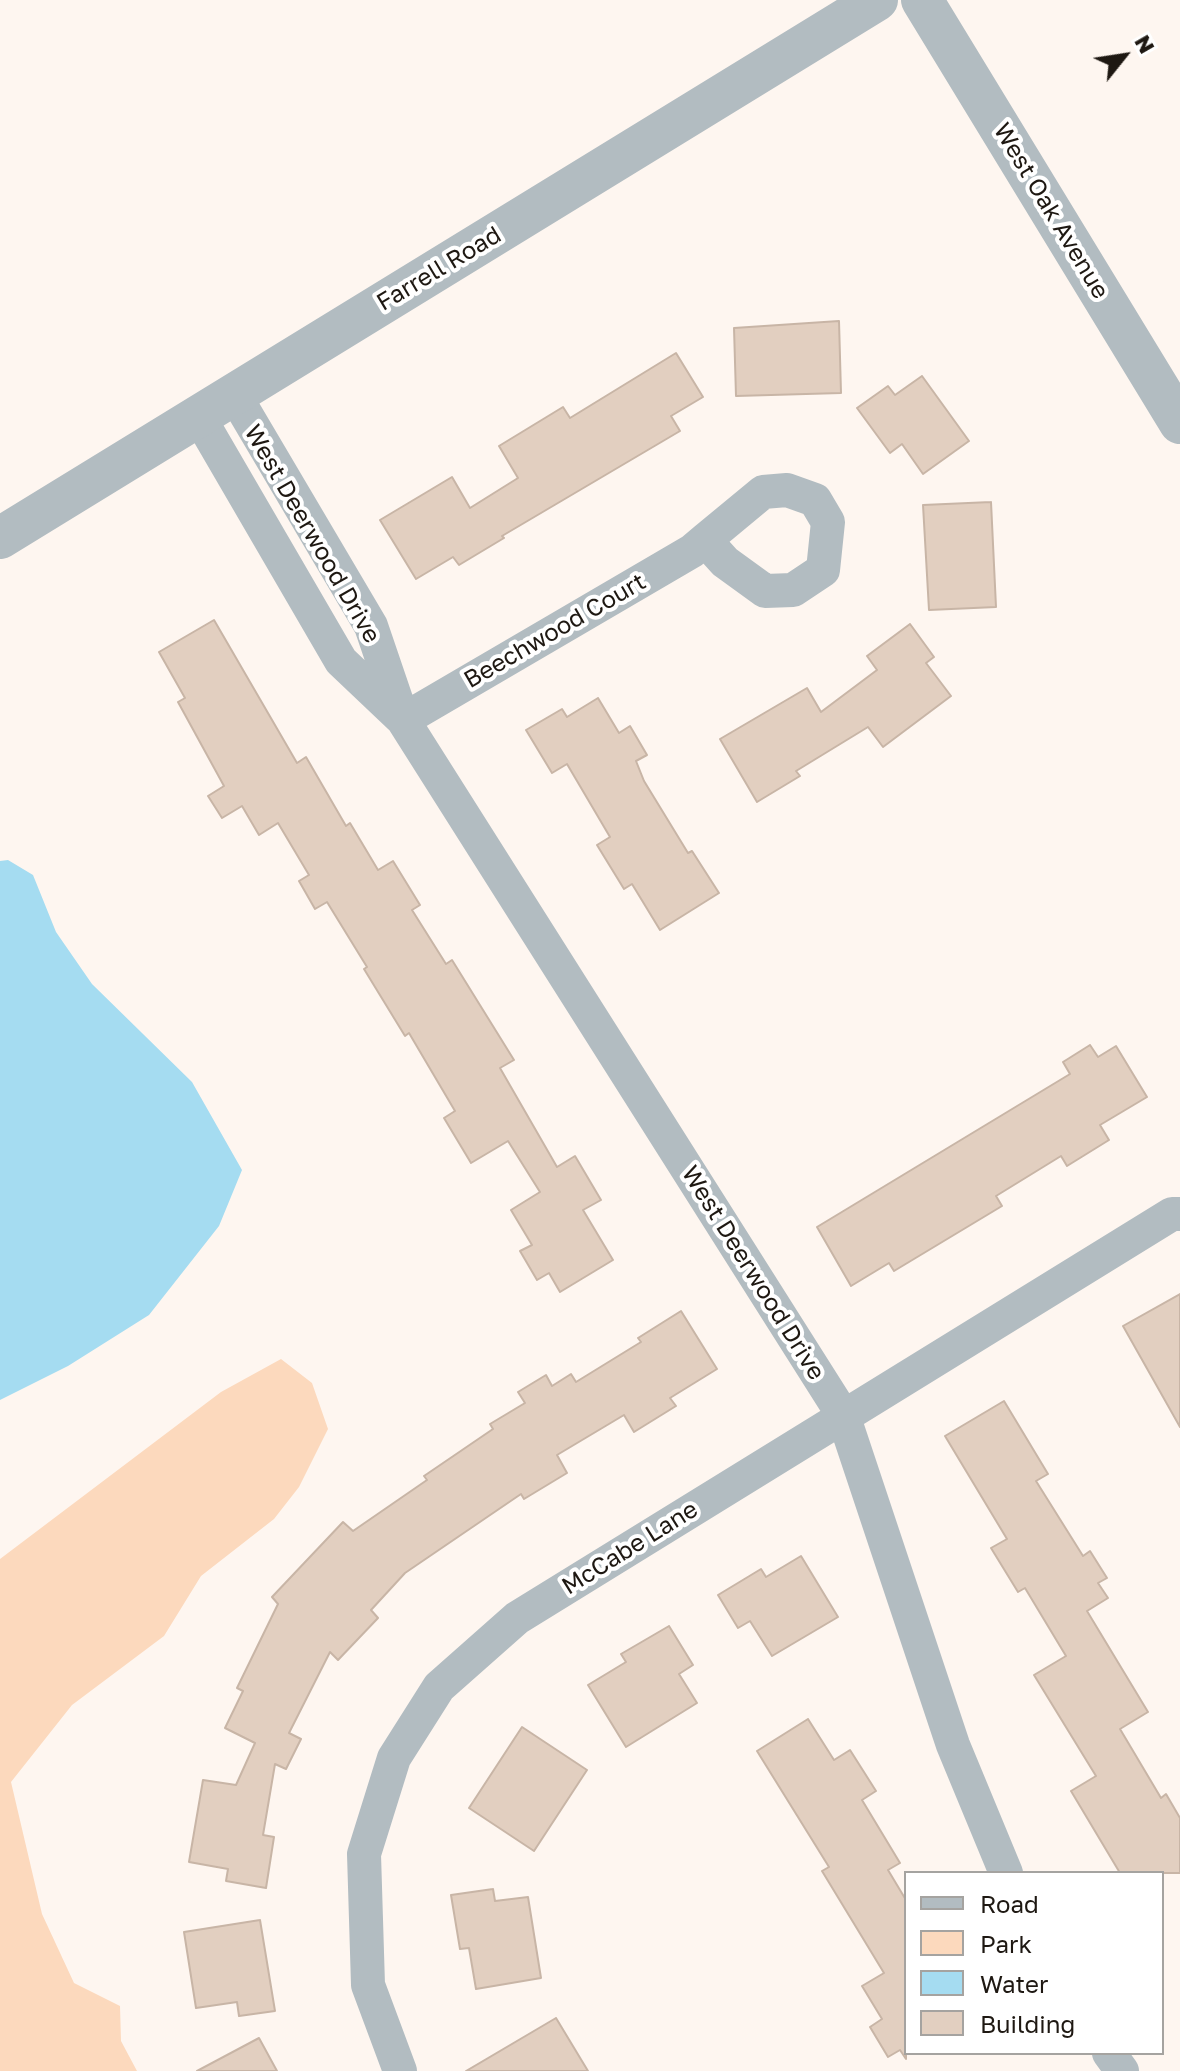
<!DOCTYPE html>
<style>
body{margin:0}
#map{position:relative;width:1180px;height:2071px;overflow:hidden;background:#fef6f0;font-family:"Golos Text",sans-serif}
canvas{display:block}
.legend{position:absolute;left:904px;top:1871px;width:260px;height:184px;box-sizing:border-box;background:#fff;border:2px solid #a5a3a0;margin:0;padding:10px 14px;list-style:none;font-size:24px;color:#1e1812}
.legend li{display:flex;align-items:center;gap:16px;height:40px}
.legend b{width:40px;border:2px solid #a5a3a0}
.north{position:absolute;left:1084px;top:16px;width:80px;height:80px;-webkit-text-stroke:6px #fff;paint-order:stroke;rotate:60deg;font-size:22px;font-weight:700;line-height:32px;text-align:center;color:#1e1812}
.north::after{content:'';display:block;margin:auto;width:28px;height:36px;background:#1e1812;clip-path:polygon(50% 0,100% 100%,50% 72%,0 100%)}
</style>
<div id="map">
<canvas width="1180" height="2071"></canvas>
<ul class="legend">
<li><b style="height:10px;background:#b2bcc1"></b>Road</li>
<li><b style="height:22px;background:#fcd9bd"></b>Park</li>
<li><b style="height:22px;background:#a5dcf1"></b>Water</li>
<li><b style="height:22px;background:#e2cfc0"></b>Building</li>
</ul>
<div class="north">N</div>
</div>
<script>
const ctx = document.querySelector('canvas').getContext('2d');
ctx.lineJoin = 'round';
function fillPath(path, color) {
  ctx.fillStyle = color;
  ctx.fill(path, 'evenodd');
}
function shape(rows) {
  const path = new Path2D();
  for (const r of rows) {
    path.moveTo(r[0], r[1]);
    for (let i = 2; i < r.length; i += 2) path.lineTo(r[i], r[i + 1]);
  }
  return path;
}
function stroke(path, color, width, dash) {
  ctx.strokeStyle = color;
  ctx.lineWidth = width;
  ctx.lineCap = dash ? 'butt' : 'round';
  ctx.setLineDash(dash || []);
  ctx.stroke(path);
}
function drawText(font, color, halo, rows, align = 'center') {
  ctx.font = font + ' "Golos Text",sans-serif';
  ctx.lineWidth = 8;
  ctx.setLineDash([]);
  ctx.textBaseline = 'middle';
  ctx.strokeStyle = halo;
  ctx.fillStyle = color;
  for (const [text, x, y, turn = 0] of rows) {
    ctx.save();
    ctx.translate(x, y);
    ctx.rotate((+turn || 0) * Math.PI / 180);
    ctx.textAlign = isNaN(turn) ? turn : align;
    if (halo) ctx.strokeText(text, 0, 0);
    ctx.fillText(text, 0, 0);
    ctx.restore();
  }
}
fillPath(shape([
 [281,1359,312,1383,328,1429,299,1487,274,1519,201,1576,164,1636,72,1705,11,1782,42,1914,74,1983,120,2006,121,2041,137,2071,0,2071,0,1559,221,1392]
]), '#fcd9bd');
fillPath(shape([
 [8,860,33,875,56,932,92,984,192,1082,242,1170,219,1226,149,1315,68,1366,0,1400,0,861]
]), '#a5dcf1');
const building = shape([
 [839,321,841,393,736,396,734,328,839,321],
 [676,353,703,397,671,416,680,431,502,536,504,538,459,565,453,557,416,579,380,520,452,477,470,508,518,478,499,446,563,407,570,418,676,353],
 [922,376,969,441,923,474,902,444,890,453,857,408,888,386,895,395,922,376],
 [991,502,996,607,929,610,923,505,991,502],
 [214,620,297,763,306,757,346,826,350,823,378,870,393,861,420,905,412,910,446,964,452,960,514,1060,500,1068,557,1167,575,1156,601,1200,583,1210,613,1260,560,1292,549,1273,537,1280,520,1251,532,1245,511,1210,540,1192,508,1141,471,1163,444,1118,455,1111,409,1033,405,1036,364,969,367,967,327,902,315,909,299,881,309,875,278,823,259,835,242,806,222,818,208,796,224,786,178,702,185,698,159,652,214,620],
 [910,624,934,657,926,663,951,696,883,747,868,727,796,771,800,776,757,802,720,739,807,688,821,712,877,670,867,656,910,624],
 [598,698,619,733,630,726,647,755,636,761,644,781,688,853,692,851,719,893,660,930,632,884,624,889,597,845,610,837,567,764,552,773,526,730,562,709,567,717,598,698],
 [1090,1045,1098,1057,1116,1046,1147,1097,1100,1125,1109,1140,1067,1166,1061,1156,996,1196,1002,1206,894,1271,889,1263,851,1286,817,1227,1070,1074,1063,1062,1090,1045],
 [1180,1294,1180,1427,1123,1326,1180,1294],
 [681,1311,717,1369,670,1398,676,1406,634,1432,624,1415,557,1455,567,1473,524,1499,521,1494,405,1573,371,1610,378,1618,338,1660,330,1652,289,1733,301,1739,286,1769,275,1764,263,1835,274,1837,266,1888,226,1881,228,1869,189,1862,203,1780,236,1785,255,1743,225,1728,243,1691,237,1688,278,1604,272,1597,343,1522,353,1531,427,1480,424,1476,493,1429,490,1424,525,1403,518,1392,546,1375,552,1386,571,1374,576,1382,641,1342,638,1338,681,1311],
 [1004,1401,1048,1474,1036,1481,1083,1556,1090,1551,1107,1578,1098,1583,1108,1598,1087,1611,1148,1712,1120,1729,1161,1798,1166,1794,1180,1818,1180,1873,1120,1873,1071,1791,1096,1776,1034,1675,1066,1656,1025,1588,1018,1592,991,1548,1007,1539,945,1436,1004,1401],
 [801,1556,838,1617,772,1656,750,1621,738,1628,718,1595,761,1569,766,1577,801,1556],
 [669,1626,693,1665,679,1674,697,1703,626,1747,588,1685,626,1662,621,1654,669,1626],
 [808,1719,834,1760,850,1750,876,1791,862,1800,900,1863,888,1870,906,1900,906,2059,900,2050,888,2057,870,2027,882,2019,862,1986,884,1973,822,1871,829,1867,757,1751,808,1719],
 [522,1727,587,1770,534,1851,469,1808,522,1727],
 [493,1889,495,1901,528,1897,541,1978,476,1989,469,1948,460,1949,451,1895,493,1889],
 [260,1920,275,2011,239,2016,237,2002,196,2008,184,1932,260,1920],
 [556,2018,588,2071,466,2071,556,2018],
 [259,2038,277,2071,197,2071,259,2038]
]);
fillPath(building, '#e2cfc0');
stroke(building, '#c8b5a6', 2);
stroke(shape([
 [234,394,371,626,403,720,843,1415,953,1745,1006,1873],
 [199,417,341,661,400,717],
 [403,720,692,551,705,540,763,492,787,490,815,500,828,522,823,570,793,590,765,591,725,562,705,540],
 [1109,2053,1122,2071],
 [400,2071,368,1985,364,1854,394,1758,439,1687,517,1618,1172,1214,1180,1214]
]), '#b2bcc1', 34);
stroke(shape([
 [922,0,1180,423],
 [0,538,877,0]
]), '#b2bcc1', 42);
drawText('24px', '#1e1812', '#fff', [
 ["West Oak Avenue",1051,211,59],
 ["Farrell Road",439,269,-31],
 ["West Deerwood Drive",312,534,60],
 ["Beechwood Court",555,631,-30],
 ["West Deerwood Drive",753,1273,58],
 ["McCabe Lane",630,1548,-32]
]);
</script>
